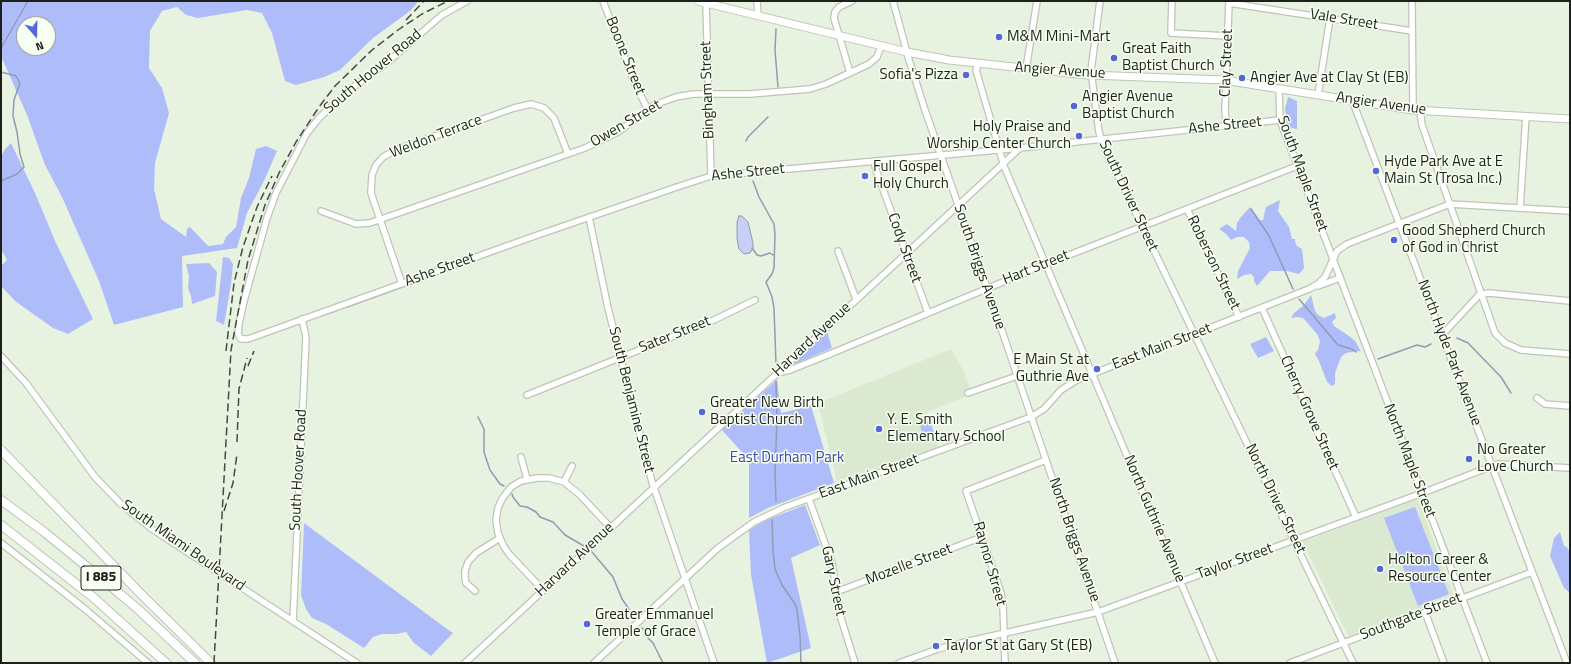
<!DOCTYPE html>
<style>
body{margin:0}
#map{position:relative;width:1571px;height:664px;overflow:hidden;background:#e8f2e1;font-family:"Titillium Web",sans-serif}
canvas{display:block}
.frame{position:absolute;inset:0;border:2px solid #1c201a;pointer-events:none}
.north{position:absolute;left:16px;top:16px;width:40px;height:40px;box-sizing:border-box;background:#f7fff1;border:1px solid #9fa69b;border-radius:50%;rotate:160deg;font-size:11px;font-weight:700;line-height:16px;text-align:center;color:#1c201a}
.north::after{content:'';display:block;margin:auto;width:14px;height:18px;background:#5566dc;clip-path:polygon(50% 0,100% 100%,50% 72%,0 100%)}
</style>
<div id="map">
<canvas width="1571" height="664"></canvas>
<div class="frame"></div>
<div class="north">N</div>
</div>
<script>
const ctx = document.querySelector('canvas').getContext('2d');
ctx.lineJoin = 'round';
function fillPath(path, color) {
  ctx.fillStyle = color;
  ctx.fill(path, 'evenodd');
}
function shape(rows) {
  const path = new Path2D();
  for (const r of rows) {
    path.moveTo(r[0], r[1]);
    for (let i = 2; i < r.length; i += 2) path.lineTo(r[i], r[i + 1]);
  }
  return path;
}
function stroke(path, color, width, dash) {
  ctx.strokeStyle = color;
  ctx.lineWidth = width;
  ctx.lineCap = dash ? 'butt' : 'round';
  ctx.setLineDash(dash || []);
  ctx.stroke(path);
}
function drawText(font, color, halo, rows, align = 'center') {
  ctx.font = font + ' "Titillium Web",sans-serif';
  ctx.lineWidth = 3;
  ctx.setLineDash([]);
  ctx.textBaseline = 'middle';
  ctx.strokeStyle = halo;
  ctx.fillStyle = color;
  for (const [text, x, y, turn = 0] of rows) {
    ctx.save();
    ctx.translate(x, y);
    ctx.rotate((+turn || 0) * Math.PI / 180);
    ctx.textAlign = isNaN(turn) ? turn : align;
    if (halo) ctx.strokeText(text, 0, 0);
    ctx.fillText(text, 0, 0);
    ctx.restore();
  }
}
fillPath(shape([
 [951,349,963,370,972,394,927,412,939,447,837,481,818,403],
 [1418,499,1454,596,1348,636,1303,542]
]), '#dbe9d1');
fillPath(shape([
 [1,1,419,1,410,11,373,38,340,70,324,77,296,85,285,81,272,33,262,13,247,10,198,18,186,15,177,7,162,11,150,31,149,68,162,88,169,113,155,163,154,189,161,219,186,237,187,229,190,227,208,246,223,244,226,237,236,227,241,198,249,178,256,149,266,146,277,151,263,183,247,213,237,248,182,256,183,307,114,325,99,281,62,197,45,165,27,115,1,56],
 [24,24,48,24,48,48,24,48],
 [1288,97,1297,101,1297,129,1287,127,1285,109],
 [11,143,35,193,56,243,93,319,68,334,53,328,15,301,1,286,1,266,7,260,1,249,1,157,5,149],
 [1280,200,1278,211,1289,227,1292,239,1295,239,1295,242,1297,246,1302,249,1304,268,1299,274,1287,271,1270,271,1257,286,1254,281,1254,277,1251,274,1244,275,1237,279,1238,271,1250,248,1249,242,1244,237,1237,237,1231,240,1226,234,1219,229,1227,224,1236,231,1237,223,1241,217,1250,207,1260,220,1263,220,1266,207],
 [223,257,229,258,233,264,231,284,224,325,216,321],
 [209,263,217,272,215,296,192,304,191,296,188,288,189,276,186,264],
 [1311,295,1315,311,1318,315,1324,318,1335,313,1336,318,1332,322,1334,326,1352,338,1356,342,1361,352,1359,351,1346,353,1341,357,1335,373,1335,384,1332,386,1327,382,1319,361,1315,354,1318,350,1320,341,1317,334,1303,318,1297,317,1291,318,1294,313,1304,305],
 [827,331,832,348,795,364,794,360],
 [1266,337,1274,351,1258,358,1250,344],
 [777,380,781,413,811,406,834,483,768,508,749,518,749,460,721,429],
 [926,420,930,422,935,435,924,439,920,425,922,422],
 [805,505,820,545,791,558,811,648,767,663,751,575,749,530,766,520],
 [1415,507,1449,594,1418,606,1384,518],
 [304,523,447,629,453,633,431,656,414,643,406,632,396,634,382,634,373,637,364,648,326,624,312,618,306,609,301,595],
 [1560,532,1564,546,1567,547,1570,553,1570,593,1564,588,1550,556,1554,538]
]), '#aebdfa');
const water = shape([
 [739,216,742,216,748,222,753,243,753,248,750,253,744,254,739,249,737,239,737,222,739,216]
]);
fillPath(water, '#c6cff4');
stroke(water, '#939ab3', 1);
stroke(shape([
 [776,29,775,50,778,87],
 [1,48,28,1],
 [1,72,16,76,20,83,14,100,13,116,17,132,20,154,24,167,17,174,1,181],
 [746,141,748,137,768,117],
 [753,181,759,197,774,224,775,234,774,268,772,274,766,282,772,297,774,308,776,364],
 [1251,209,1269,236,1293,289],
 [752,248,757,255,761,256,770,253,773,255],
 [1299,299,1338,345,1352,349,1356,352],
 [347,307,466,264],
 [320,316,336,311],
 [1457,338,1468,343,1501,377,1511,393],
 [1378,359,1417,345,1425,347,1431,344],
 [776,381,777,420,775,473,776,501],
 [478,417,484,429,484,452,490,470,500,484,504,486],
 [512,494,513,497,520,506,527,507,536,512,540,517,553,522,565,535,584,546],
 [772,520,773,550,775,569,782,585,795,604,797,610,800,635,801,663],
 [592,552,613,577,622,599,635,618],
 [642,628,646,632,648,638,653,643,663,663]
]), '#939ab3', 1.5);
const minor = shape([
 [467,1,442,15,389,61,348,91,320,117,307,133,276,193,267,218,244,301,239,324,238,334,241,339,248,339,529,238,677,187,711,176,1020,148,1280,120],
 [603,1,635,84,648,110],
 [757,1,758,16],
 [893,1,909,60,925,110,998,319,1115,663],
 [1100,1,1091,71,1099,132,1103,145,1353,663],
 [1172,1,1171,33,1228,36],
 [1412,1,1413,110],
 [706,3,711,176],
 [1229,3,1412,31],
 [978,64,976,70,1004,166,1215,663],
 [1026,69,1037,1],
 [850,73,834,18,835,12,839,7,852,1],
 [1279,89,1280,120,1487,663],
 [1318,95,1330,18],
 [1354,101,1354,105,1567,663],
 [1420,111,1422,125,1495,333,1505,343,1521,350,1570,354],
 [1227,125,1225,112,1229,1],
 [874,161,876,170,928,313],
 [1520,208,1526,116],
 [1187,209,1239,317],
 [321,211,356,224,370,223,585,148,618,132,654,105,676,97,693,94,750,94,810,89,826,84,869,64,877,57,881,46],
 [589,217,608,308,652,482,714,663],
 [838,251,856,299],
 [402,284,371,193,372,175,376,165,383,157,396,150,514,108,531,104,544,108,554,118,568,154],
 [1318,286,1340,278],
 [1262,308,1356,517],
 [1442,335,1479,295,1482,294,1489,293,1570,301],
 [1,356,26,383,95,477,121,504,152,529,357,663],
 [777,373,790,370,830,354,1046,264,1297,166],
 [968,393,1017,376],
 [527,395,714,320,755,300],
 [1537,398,1545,404,1570,406],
 [521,457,527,479],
 [564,482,572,466],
 [809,499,832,563,840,615,855,663],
 [1,543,85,609,148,663],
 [543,590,509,554,503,545,498,533,496,520,498,508,502,499,511,487,521,481,537,478,549,478,564,482,579,494,610,527],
 [475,591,466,583,465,578,465,571,468,562,476,553,500,538],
 [836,592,982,537],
 [1425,612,1444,663],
 [293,621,306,337,302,319],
 [465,663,1020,148],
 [594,663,718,548,754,522,783,508,1031,417,1044,409,1061,390,1077,380,1309,289,1318,284,1325,277,1337,251,1347,244,1450,204,1570,211],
 [899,663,938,649,961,643,1098,612,1425,492,1492,466,1498,464,1570,468],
 [1005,663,1003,606,1001,593,966,491,1046,460],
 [1290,663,1532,572]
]);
const major = shape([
 [698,1,907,52,949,60,1088,75,1224,80,1413,110,1570,119]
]);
const highway = shape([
 [1,450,143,596,211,663],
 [1,500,43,531,107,583,139,610,195,663],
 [1,525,94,598,166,663]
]);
stroke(minor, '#bcc6b5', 8);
stroke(major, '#bcc6b5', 9);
stroke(highway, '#bcc6b5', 10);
stroke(minor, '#fff', 5.5);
stroke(major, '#fff', 7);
stroke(highway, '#fff', 8);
stroke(shape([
 [406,20,424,1],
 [226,351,234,283,243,247,257,207,272,176],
 [248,366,254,351],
 [237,442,239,389,247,358],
 [224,511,233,483,237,454],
 [214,663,231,350,248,260,265,205,279,173,296,142,319,107,335,86,372,50,398,30,422,14,448,1]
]), '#444a41', 1.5, [8, 4]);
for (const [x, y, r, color] of [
 [999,37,4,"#5566dc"],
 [1114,58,4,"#5566dc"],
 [966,75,4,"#5566dc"],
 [1242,78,4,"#5566dc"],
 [1074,106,4,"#5566dc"],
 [1079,136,4,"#5566dc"],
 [1376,171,4,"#5566dc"],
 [865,176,4,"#5566dc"],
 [1394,240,4,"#5566dc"],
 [1097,369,4,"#5566dc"],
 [702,412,4,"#5566dc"],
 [879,429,4,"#5566dc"],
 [1469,459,4,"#5566dc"],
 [1380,569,4,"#5566dc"],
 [587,624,4,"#5566dc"],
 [936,646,4,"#5566dc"]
]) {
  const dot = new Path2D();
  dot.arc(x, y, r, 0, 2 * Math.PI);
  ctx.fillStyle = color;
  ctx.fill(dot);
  stroke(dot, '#f7fff1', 1.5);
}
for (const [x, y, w] of [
 [101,578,40]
]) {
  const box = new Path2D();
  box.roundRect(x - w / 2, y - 12, w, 24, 3);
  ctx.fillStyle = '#f7fff1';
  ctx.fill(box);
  stroke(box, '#1c201a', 1);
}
drawText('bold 14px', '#1c201a', null, [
 ["I 885",101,578]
]);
drawText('15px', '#1c201a', '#f7fff1', [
 ["Vale Street",1344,20,9],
 ["Boone Street",625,56,68],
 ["Clay Street",1227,63,-88],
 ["Angier Avenue",1060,71,4],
 ["South Hoover Road",373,72,-40],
 ["Bingham Street",708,90,-92],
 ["Angier Avenue",1381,104,8],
 ["Owen Street",626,124,-30],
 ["Ashe Street",1225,126,-6],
 ["Weldon Terrace",436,137,-21],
 ["Ashe Street",748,173,-6],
 ["South Maple Street",1302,174,70],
 ["South Driver Street",1128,196,65],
 ["Cody Street",904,248,70],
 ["Roberson Street",1213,263,64],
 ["South Briggs Avenue",979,267,71],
 ["Hart Street",1036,268,-22],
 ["Ashe Street",440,270,-20],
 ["Sater Street",675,335,-22],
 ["Harvard Avenue",812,340,-43],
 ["East Main Street",1162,347,-21],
 ["North Hyde Park Avenue",1449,353,69],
 ["South Benjamine Street",631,400,76],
 ["Cherry Grove Street",1309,413,66],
 ["North Maple Street",1409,461,69],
 ["South Hoover Road",299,470,-87],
 ["East Main Street",869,477,-20],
 ["North Driver Street",1275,499,64],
 ["North Guthrie Avenue",1154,519,67],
 ["North Briggs Avenue",1074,540,71],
 ["South Miami Boulevard",183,546,35],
 ["Harvard Avenue",575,560,-43],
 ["Taylor Street",1235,562,-20],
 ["Raynor Street",989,564,74],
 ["Mozelle Street",909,565,-21],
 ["Gary Street",833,581,78],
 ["Southgate Street",1411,617,-21]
]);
drawText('15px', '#1c201a', '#f7fff1', [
 ["M&M Mini-Mart",1007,37],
 ["Great Faith",1122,49],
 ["Baptist Church",1122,66],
 ["Sofia's Pizza",958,75,"right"],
 ["Angier Ave at Clay St (EB)",1250,78],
 ["Angier Avenue",1082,97],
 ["Baptist Church",1082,114],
 ["Holy Praise and",1071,127,"right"],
 ["Worship Center Church",1071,144,"right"],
 ["Hyde Park Ave at E",1384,162],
 ["Main St (Trosa Inc.)",1384,179],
 ["Full Gospel",873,167],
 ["Holy Church",873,184],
 ["Good Shepherd Church",1402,231],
 ["of God in Christ",1402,248],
 ["E Main St at",1089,360,"right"],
 ["Guthrie Ave",1089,377,"right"],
 ["Greater New Birth",710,403],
 ["Baptist Church",710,420],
 ["Y. E. Smith",887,420],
 ["Elementary School",887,437],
 ["No Greater",1477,450],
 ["Love Church",1477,467],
 ["Holton Career &",1388,560],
 ["Resource Center",1388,577],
 ["Greater Emmanuel",595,615],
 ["Temple of Grace",595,632],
 ["Taylor St at Gary St (EB)",944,646]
], 'left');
drawText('15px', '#3c47ab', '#f7fff1', [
 ["East Durham Park",787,458]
]);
</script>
